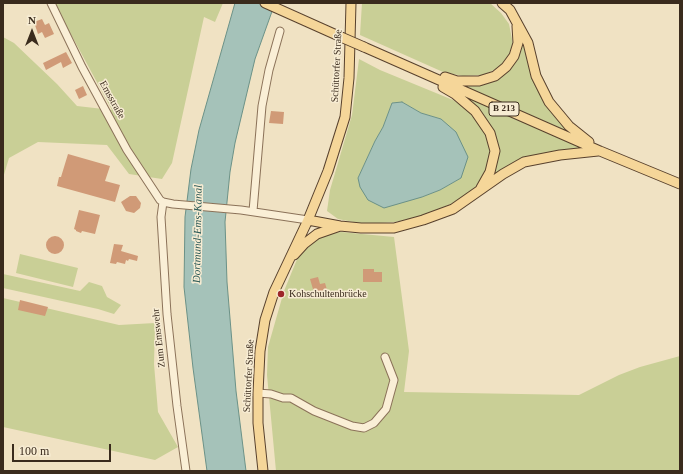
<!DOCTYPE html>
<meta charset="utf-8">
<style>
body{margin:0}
#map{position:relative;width:683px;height:474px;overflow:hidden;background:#f0e2c3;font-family:Georgia,serif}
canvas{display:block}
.frame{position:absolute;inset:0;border:4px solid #3a2b1d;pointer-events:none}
.north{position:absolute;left:12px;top:12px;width:40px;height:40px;-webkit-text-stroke:3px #f7ecd3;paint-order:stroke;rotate:0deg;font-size:11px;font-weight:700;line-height:16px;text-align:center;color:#3a2b1d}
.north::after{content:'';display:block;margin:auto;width:14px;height:18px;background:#3a2b1d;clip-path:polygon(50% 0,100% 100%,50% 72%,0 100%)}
.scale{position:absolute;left:12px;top:444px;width:99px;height:18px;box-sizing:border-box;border:2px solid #3a2b1d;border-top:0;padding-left:5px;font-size:12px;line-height:14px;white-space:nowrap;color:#3a2b1d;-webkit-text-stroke:3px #f7ecd3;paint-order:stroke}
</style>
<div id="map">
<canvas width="683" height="474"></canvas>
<div class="frame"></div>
<div class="north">N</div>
<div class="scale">100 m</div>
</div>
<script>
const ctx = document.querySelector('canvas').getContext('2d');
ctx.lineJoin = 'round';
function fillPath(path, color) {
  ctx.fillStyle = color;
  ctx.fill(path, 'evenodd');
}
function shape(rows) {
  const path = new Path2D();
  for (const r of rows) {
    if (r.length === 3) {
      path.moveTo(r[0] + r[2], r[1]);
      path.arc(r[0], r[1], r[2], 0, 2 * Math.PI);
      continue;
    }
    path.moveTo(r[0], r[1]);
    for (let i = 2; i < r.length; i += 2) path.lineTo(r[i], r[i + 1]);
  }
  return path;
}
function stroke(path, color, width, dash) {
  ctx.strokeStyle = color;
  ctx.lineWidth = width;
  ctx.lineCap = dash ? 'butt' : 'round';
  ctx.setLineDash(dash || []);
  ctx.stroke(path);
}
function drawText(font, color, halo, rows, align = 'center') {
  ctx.font = font + ' Georgia,serif';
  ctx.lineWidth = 3;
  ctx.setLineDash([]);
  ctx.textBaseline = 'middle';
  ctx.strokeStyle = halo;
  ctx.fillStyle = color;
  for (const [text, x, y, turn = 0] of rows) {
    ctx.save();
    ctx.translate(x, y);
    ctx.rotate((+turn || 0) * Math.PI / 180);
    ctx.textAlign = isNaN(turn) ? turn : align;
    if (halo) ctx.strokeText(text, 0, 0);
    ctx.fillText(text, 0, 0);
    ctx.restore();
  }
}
fillPath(shape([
 [54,3,223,3,215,22,204,17,172,163,162,179,129,174,107,145,38,142,9,158,3,178,3,37,14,43,57,84,77,106,112,110],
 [362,3,490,3,501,13,509,24,513,44,507,60,496,69,483,75,463,76,443,72,360,35],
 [522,40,531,74,544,104,559,121,572,133,459,85,482,84,496,81,517,61,521,51],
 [359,59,380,70,453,100,471,112,486,133,491,150,488,168,476,187,453,203,422,216,395,222,364,224,338,219,327,211,330,190,352,115],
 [402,102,421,113,441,119,461,178,440,190,422,197,358,178,375,141,383,127,392,103],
 [410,67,599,150,524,162,479,192,491,172,490,133,455,94],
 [341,232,394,237,409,351,404,392,579,395,619,375,640,367,680,356,680,471,276,471,267,375,268,347,284,291,300,252,318,238,332,233],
 [20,254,78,268,73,287,16,273],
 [3,274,80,291,89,282,102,286,107,297,121,305,114,314,98,309,3,288],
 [3,298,119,325,155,323,154,364,158,412,178,447,155,460,3,427]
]), '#c9cf96');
const water = shape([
 [235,3,275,3,255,59,235,143,230,172,225,222,227,282,236,391,246,471,207,471,193,368,184,287,185,217,191,169,199,130,235,3],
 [402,102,421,113,441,119,456,132,468,157,461,178,440,190,422,197,384,208,368,200,360,187,358,178,375,141,383,127,392,103,402,102]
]);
fillPath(water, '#a5c2b9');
stroke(water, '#6b9187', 1);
fillPath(shape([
 [42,19,45,25,49,23,54,34,45,38,42,32,38,34,34,22],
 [66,52,72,63,63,68,61,62,46,70,43,63],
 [83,86,87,95,79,99,75,90],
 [271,111,284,112,283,124,269,123],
 [68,154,110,166,105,181,120,185,115,202,57,186,59,177,61,177],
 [130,196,136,196,141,203,140,208,134,213,126,211,121,202],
 [79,210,100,215,95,234,82,231,81,233,76,231,76,230,74,229],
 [55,245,9],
 [114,244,123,245,121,251,138,256,137,261,129,259,128,261,126,260,125,264,117,262,116,264,110,263],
 [363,269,374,269,374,272,382,272,382,282,363,282],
 [318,277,320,284,325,283,328,293,315,296,310,279],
 [20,300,48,307,45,316,18,310]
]), '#d09a77');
const minor = shape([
 [51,3,82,67,127,150,160,200,163,202,173,204,241,210,308,220],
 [163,202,161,217,167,314,177,406,186,471],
 [253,211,262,106,269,70,280,31],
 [258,393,271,394,283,398,291,398,314,411,352,426,364,428,374,423,386,409,394,380,385,357]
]);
const major = shape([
 [265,3,341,37],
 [502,3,510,10,528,43,536,76,549,102,569,126,589,142],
 [364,47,600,151,680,184],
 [445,77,457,81,479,81,495,76,506,67,514,56,518,43,517,26],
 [443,87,455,94,475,111,490,133,495,151,490,172,481,188],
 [308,220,340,226,361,228,394,228,423,220,453,209,503,174,524,162,560,155,598,151],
 [294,255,304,244,317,234,340,226],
 [263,471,258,423,258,393,260,351,265,320,274,292,308,220,328,171,345,117,349,78,351,3]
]);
stroke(minor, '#8b7259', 9);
stroke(major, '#58412d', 11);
stroke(minor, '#faefd6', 7);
stroke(major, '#f5d699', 9);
const majorBridge = shape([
 [341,37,364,47]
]);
stroke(majorBridge, '#58412d', 11, []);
stroke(majorBridge, '#f5d699', 9);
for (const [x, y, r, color] of [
 [281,294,4,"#9d2629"]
]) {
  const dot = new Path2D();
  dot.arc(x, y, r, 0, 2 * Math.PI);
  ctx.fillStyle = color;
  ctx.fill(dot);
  stroke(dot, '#f7ecd3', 1.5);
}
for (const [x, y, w] of [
 [504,109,30]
]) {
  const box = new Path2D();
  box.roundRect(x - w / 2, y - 7, w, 14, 3);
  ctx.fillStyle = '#f7ecd3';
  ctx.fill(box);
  stroke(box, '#3a2b1d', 1);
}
drawText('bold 9px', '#3a2b1d', null, [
 ["B 213",504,109]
]);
drawText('10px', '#3a2b1d', '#f7ecd3', [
 ["Schüttorfer Straße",337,66,-87],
 ["Emsstraße",112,100,61],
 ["Zum Emswehr",159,338,-96],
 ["Schüttorfer Straße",249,376,-87]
]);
drawText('10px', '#3a2b1d', '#f7ecd3', [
 ["Kohschultenbrücke",289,294]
], 'left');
drawText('italic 11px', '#2c5a57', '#f7ecd3', [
 ["Dortmund-Ems-Kanal",198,234,-89]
]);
</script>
